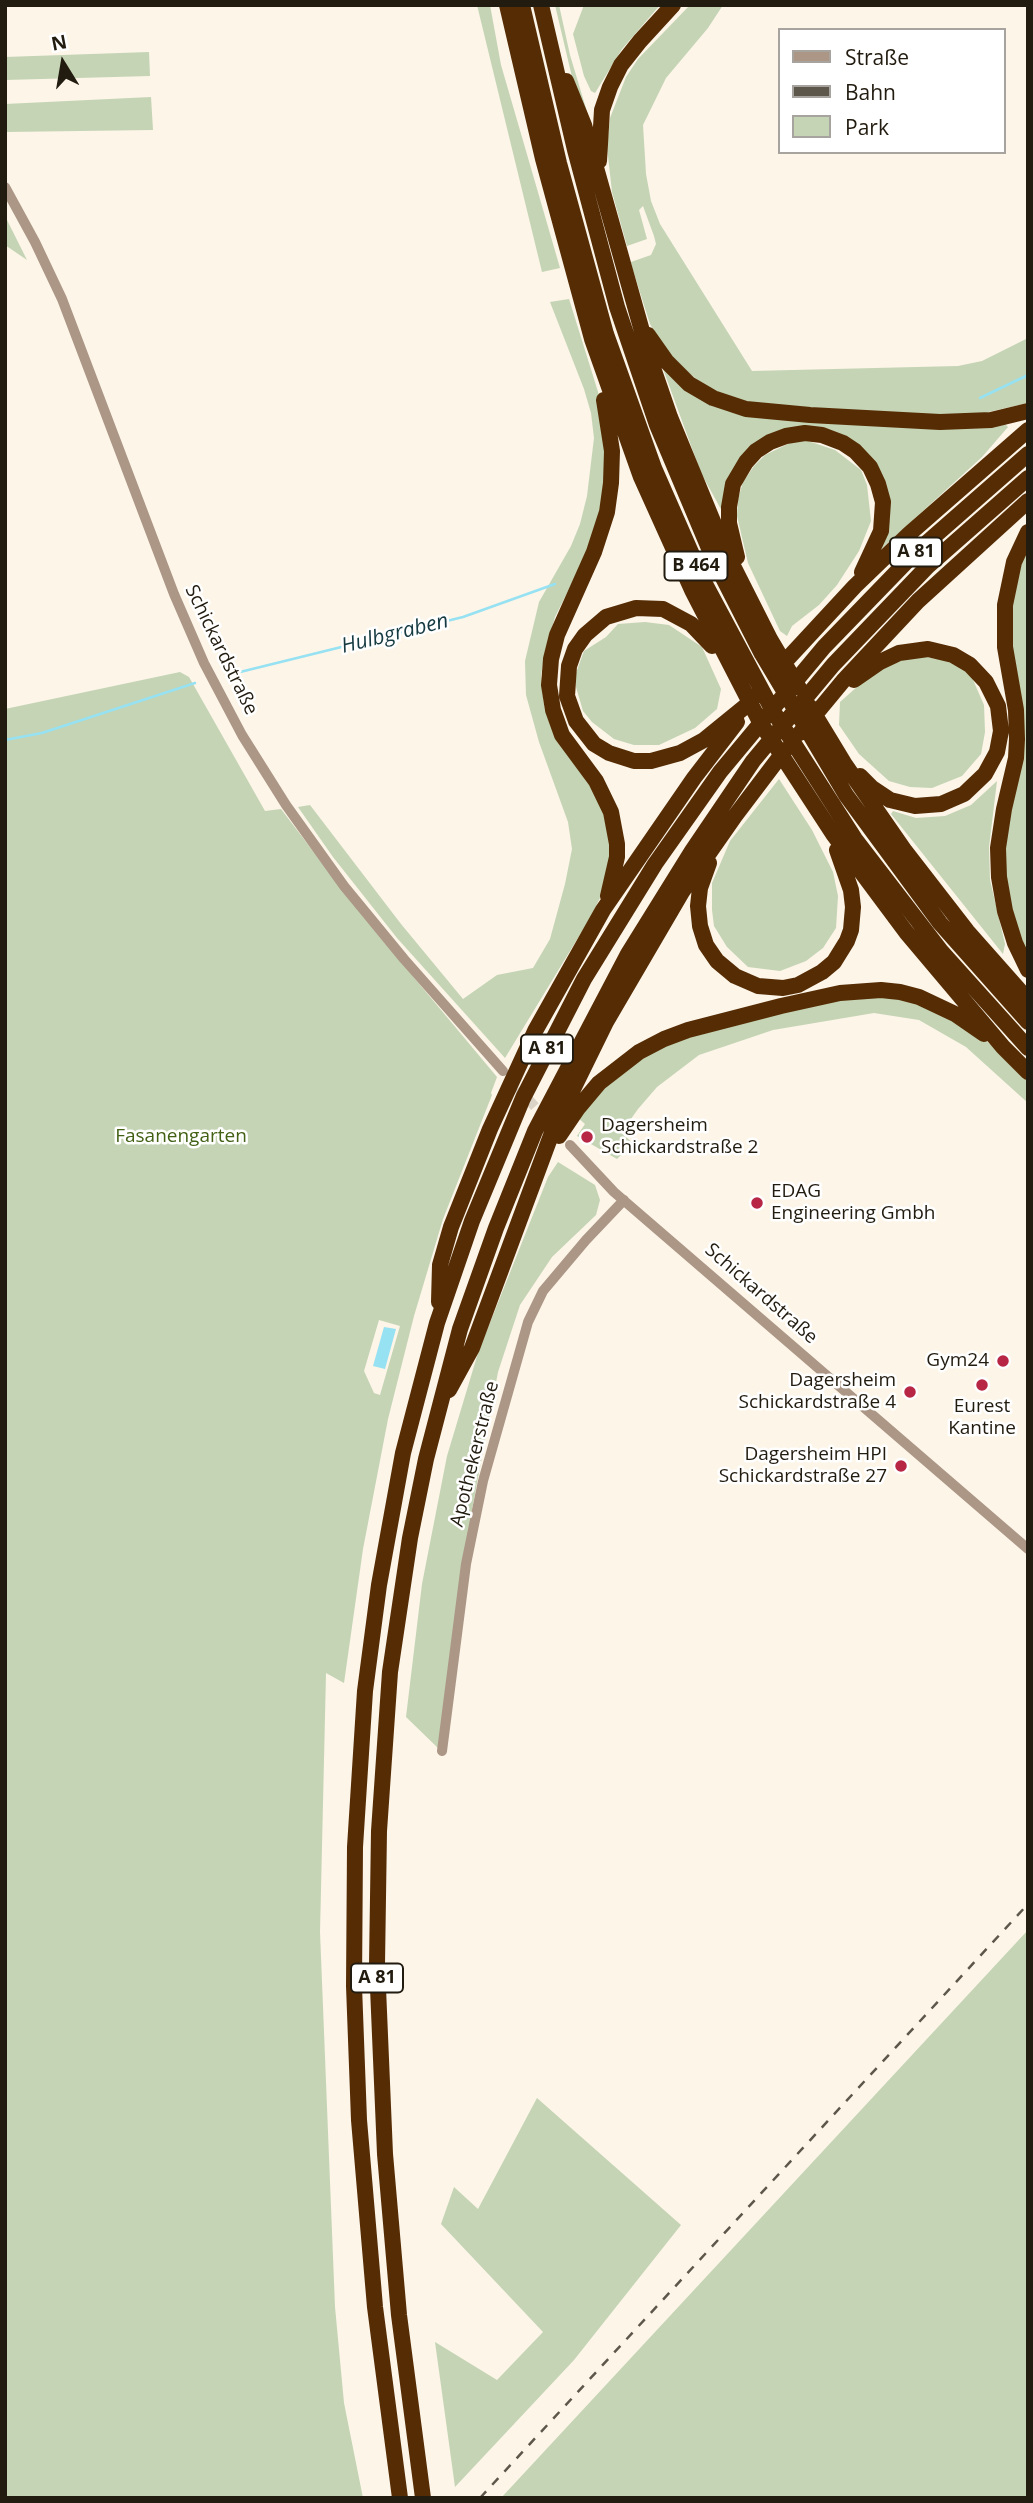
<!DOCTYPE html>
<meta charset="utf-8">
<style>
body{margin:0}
#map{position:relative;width:1033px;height:2503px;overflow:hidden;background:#fcf5e8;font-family:"Open Sans",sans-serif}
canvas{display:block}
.frame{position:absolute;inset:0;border:7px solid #221b0f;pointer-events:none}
.legend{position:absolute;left:778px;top:28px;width:228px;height:126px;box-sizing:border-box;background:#fff;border:2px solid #a7a49f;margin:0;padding:9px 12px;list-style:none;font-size:21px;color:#221b0f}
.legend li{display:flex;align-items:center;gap:14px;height:35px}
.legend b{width:35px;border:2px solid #a7a49f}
.north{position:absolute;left:28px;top:28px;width:70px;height:70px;-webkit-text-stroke:5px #fff;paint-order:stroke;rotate:349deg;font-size:19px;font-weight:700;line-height:28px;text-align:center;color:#221b0f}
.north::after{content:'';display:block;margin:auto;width:24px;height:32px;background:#221b0f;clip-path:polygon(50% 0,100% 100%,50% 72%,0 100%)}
</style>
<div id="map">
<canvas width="1033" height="2503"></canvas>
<div class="frame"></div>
<ul class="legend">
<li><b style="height:9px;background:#ac9686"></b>Straße</li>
<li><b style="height:9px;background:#5d564a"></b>Bahn</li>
<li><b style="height:19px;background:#c4d4b4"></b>Park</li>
</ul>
<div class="north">N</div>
</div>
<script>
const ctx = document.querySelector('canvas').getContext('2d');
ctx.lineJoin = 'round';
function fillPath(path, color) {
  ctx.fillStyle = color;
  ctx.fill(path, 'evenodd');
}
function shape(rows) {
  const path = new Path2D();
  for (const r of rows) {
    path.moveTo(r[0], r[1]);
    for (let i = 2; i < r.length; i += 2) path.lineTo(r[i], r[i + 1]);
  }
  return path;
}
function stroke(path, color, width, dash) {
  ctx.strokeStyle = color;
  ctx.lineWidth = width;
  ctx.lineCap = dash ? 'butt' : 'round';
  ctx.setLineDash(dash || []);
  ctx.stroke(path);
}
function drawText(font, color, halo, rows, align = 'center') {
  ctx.font = font + ' "Open Sans",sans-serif';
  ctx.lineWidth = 5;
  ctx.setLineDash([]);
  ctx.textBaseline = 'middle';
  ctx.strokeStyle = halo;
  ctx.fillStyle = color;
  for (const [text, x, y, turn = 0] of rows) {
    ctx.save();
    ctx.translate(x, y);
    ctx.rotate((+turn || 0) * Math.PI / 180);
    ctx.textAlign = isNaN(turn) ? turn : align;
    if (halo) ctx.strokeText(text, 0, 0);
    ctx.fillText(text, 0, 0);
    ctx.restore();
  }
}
fillPath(shape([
 [477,5,490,5,501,65,560,268,542,272],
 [555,5,559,5,570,55,588,115,572,77],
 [584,5,660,5,622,49,595,93,591,91,584,76,573,34],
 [690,5,723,5,708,28,666,78,643,125,646,174,651,201,660,224,752,371,958,366,982,361,1028,338,1028,403,984,413,930,415,758,404,729,398,707,388,671,358,650,324,632,267,631,262,651,255,656,244,654,236,643,206,639,210,647,239,627,246,612,192,607,147,610,118,626,77,638,59],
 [149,52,150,76,5,80,5,57],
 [151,97,153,130,5,132,5,104],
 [5,216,27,260,5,245],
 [569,299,604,411,609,457,598,522,580,567,555,617,545,652,541,675,543,697,545,711,586,775,606,812,612,851,602,894,590,918,505,1058,397,938,333,857,298,807,310,805,401,924,463,999,497,975,533,968,550,939,565,884,572,849,568,822,539,742,526,695,525,661,539,602,571,546,580,524,587,496,594,438,591,413,584,389,550,302],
 [662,366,708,401,1005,424,1008,427,982,457,877,553,886,534,890,516,888,492,847,437,831,430,823,428,776,432,722,511,701,473],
 [796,440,805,440,835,450,861,470,867,485,871,521,859,551,837,585,819,605,792,626,787,636,780,631,748,563,737,516,738,499,743,482,754,466,765,455],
 [1028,543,1028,957,1014,924,1005,880,1004,845,1017,782,1009,626,1016,575],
 [645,622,669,625,702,647,721,689,717,709,695,728,659,745,634,745,614,739,592,722,583,711,576,687,576,673,584,651,606,637,618,624],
 [922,656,948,661,970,673,984,705,985,732,981,754,962,776,932,788,910,787,889,781,859,754,839,725,840,702,858,686,887,666,910,657],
 [180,672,189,677,265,811,281,809,360,913,497,1077,491,1093,492,1095,443,1219,414,1316,388,1419,363,1549,344,1683,326,1673,320,1932,335,2307,344,2403,363,2498,5,2498,5,709],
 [379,1320,400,1326,380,1395,374,1393,364,1371],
 [779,779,812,830,833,872,838,896,836,928,823,948,806,961,780,971,748,967,727,947,714,926,712,910,712,883,730,841],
 [997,781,989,847,990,880,1005,944,1003,954,891,814,893,811,916,818,945,816,971,805],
 [900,996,970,1027,1028,1077,1028,1103,966,1047,919,1020,874,1013,773,1030,699,1055,657,1087,638,1109,621,1133,633,1143,617,1159,577,1136,585,1124,577,1117,611,1076,675,1038,827,999],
 [558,1162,595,1185,600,1200,596,1215,552,1257,520,1305,498,1372,471,1515,438,1748,406,1717,422,1584,447,1456,478,1353,548,1177],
 [1028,1930,1028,2498,501,2498],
 [537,2098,681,2225,574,2360,455,2487,435,2342,497,2380,543,2332,441,2224,454,2187,478,2209]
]), '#c4d4b4');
fillPath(shape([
 [384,1327,396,1329,385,1369,373,1366]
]), '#96e1f2');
stroke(shape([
 [980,398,1028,375],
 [232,674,463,617,555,584],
 [5,740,42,733,195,683]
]), '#96e1f2', 2.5);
stroke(shape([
 [508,1077,547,1120]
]), '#dbd4c7', 10, [10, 5]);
stroke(shape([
 [5,187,35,242,62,299,174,594,204,663,242,735,286,805,344,886,404,959,503,1071],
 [570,1145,614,1192,1028,1549],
 [442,1751,466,1564,483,1481,528,1322,543,1291,586,1240,624,1200]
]), '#ac9686', 10);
stroke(shape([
 [507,5,543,159,592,339,641,477,692,590,760,722,833,834,906,932,1003,1047,1028,1072],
 [522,5,559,163,606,334,654,468,704,582,773,711,855,839,941,951,1028,1048],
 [541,5,575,150,617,307,657,425,713,558,762,654,846,795,940,923,1028,1022],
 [566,81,584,125,649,356,670,417,724,548,770,639,799,688],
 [599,161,602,110,610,87,621,65,640,41,673,5],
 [648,335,667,362,689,384,713,398,746,409,810,415,940,422,991,420,1028,411],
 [604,400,612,451,611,483,607,512,594,552,557,635,551,659,549,685,553,710,562,735,596,781,611,812,617,844,617,857,608,896],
 [1028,532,1014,562,1005,605,1005,647,1016,710,1017,739,1016,758,1004,809,998,848,999,877,1005,911,1015,943,1028,970],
 [737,557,729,523,729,507,733,484,746,462,756,451,770,442,786,436,805,433,822,435,843,443,855,451,870,467,878,484,883,502,881,531,862,572],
 [712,646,691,624,663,609,636,608,606,617,585,635,575,649,569,666,567,696,576,721,594,744,609,753,634,761,651,761,680,753,704,740,747,705,755,696],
 [779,668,855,586,909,534,1028,430],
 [854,680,880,662,899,653,928,649,953,655,970,665,986,682,998,706,1001,731,997,752,985,774,964,794,941,804,915,806,890,800,872,788,860,776],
 [810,707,844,763,905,851,967,931,1028,1000],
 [800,733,843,681,918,601,1028,501],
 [709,863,700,888,698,906,700,926,706,945,717,961,735,976,758,986,783,988,798,985,822,972,834,962,847,941,851,930,853,907,851,890,837,850],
 [559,1136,578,1108,599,1083,639,1052,664,1039,688,1030,781,1006,840,993,881,990,900,992,919,997,955,1014,984,1034],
 [439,1302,440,1265,451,1227,490,1129,535,1031,603,910,694,778,737,722],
 [449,1390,472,1348,553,1130,606,1022,682,892,735,816,785,750],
 [400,2498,375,2307,359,2120,354,1986,355,1847,365,1691,379,1585,403,1453,437,1323,472,1221,523,1098,584,979,655,864,720,772,824,647,914,554,1028,454],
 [423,2498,399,2315,385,2154,377,1964,379,1831,390,1672,410,1538,426,1459,460,1329,496,1228,535,1131,628,954,692,851,753,761,833,665,928,566,1028,478]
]), '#562c05', 16);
stroke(shape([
 [480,2498,1028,1904]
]), '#5d564a', 2.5, [9, 9]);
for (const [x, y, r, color] of [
 [587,1137,7,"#b72644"],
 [757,1203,7,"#b72644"],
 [1003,1361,7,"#b72644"],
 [982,1385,7,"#b72644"],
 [910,1392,7,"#b72644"],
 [901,1466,7,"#b72644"]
]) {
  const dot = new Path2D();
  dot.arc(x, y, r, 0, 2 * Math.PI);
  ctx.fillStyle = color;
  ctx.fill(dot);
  stroke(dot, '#fff', 2.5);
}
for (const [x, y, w] of [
 [916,552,52],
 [696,566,63],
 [547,1049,52],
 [377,1978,52]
]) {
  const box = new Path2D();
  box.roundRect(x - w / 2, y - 14.5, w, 29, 5);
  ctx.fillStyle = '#fff';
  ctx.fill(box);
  stroke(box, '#221b0f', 2);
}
drawText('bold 18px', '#221b0f', null, [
 ["A 81",916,552],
 ["B 464",696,566],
 ["A 81",547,1049],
 ["A 81",377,1978]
]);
drawText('19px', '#221b0f', '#fff', [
 ["Schickardstraße",221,650,64],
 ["Schickardstraße",761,1294,41],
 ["Apothekerstraße",475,1454,-76]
]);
drawText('19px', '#221b0f', '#fff', [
 ["Dagersheim",601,1126,"left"],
 ["Schickardstraße 2",601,1148,"left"],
 ["EDAG",771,1192,"left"],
 ["Engineering Gmbh",771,1214,"left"],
 ["Gym24",989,1361],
 ["Dagersheim",896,1381],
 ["Schickardstraße 4",896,1403],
 ["Eurest",982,1407,"center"],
 ["Kantine",982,1429,"center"],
 ["Dagersheim HPI",887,1455],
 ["Schickardstraße 27",887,1477]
], 'right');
drawText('19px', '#426115', '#fff', [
 ["Fasanengarten",181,1137]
]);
drawText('italic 21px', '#153a41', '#fff', [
 ["Hulbgraben",395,634,-14]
]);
</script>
